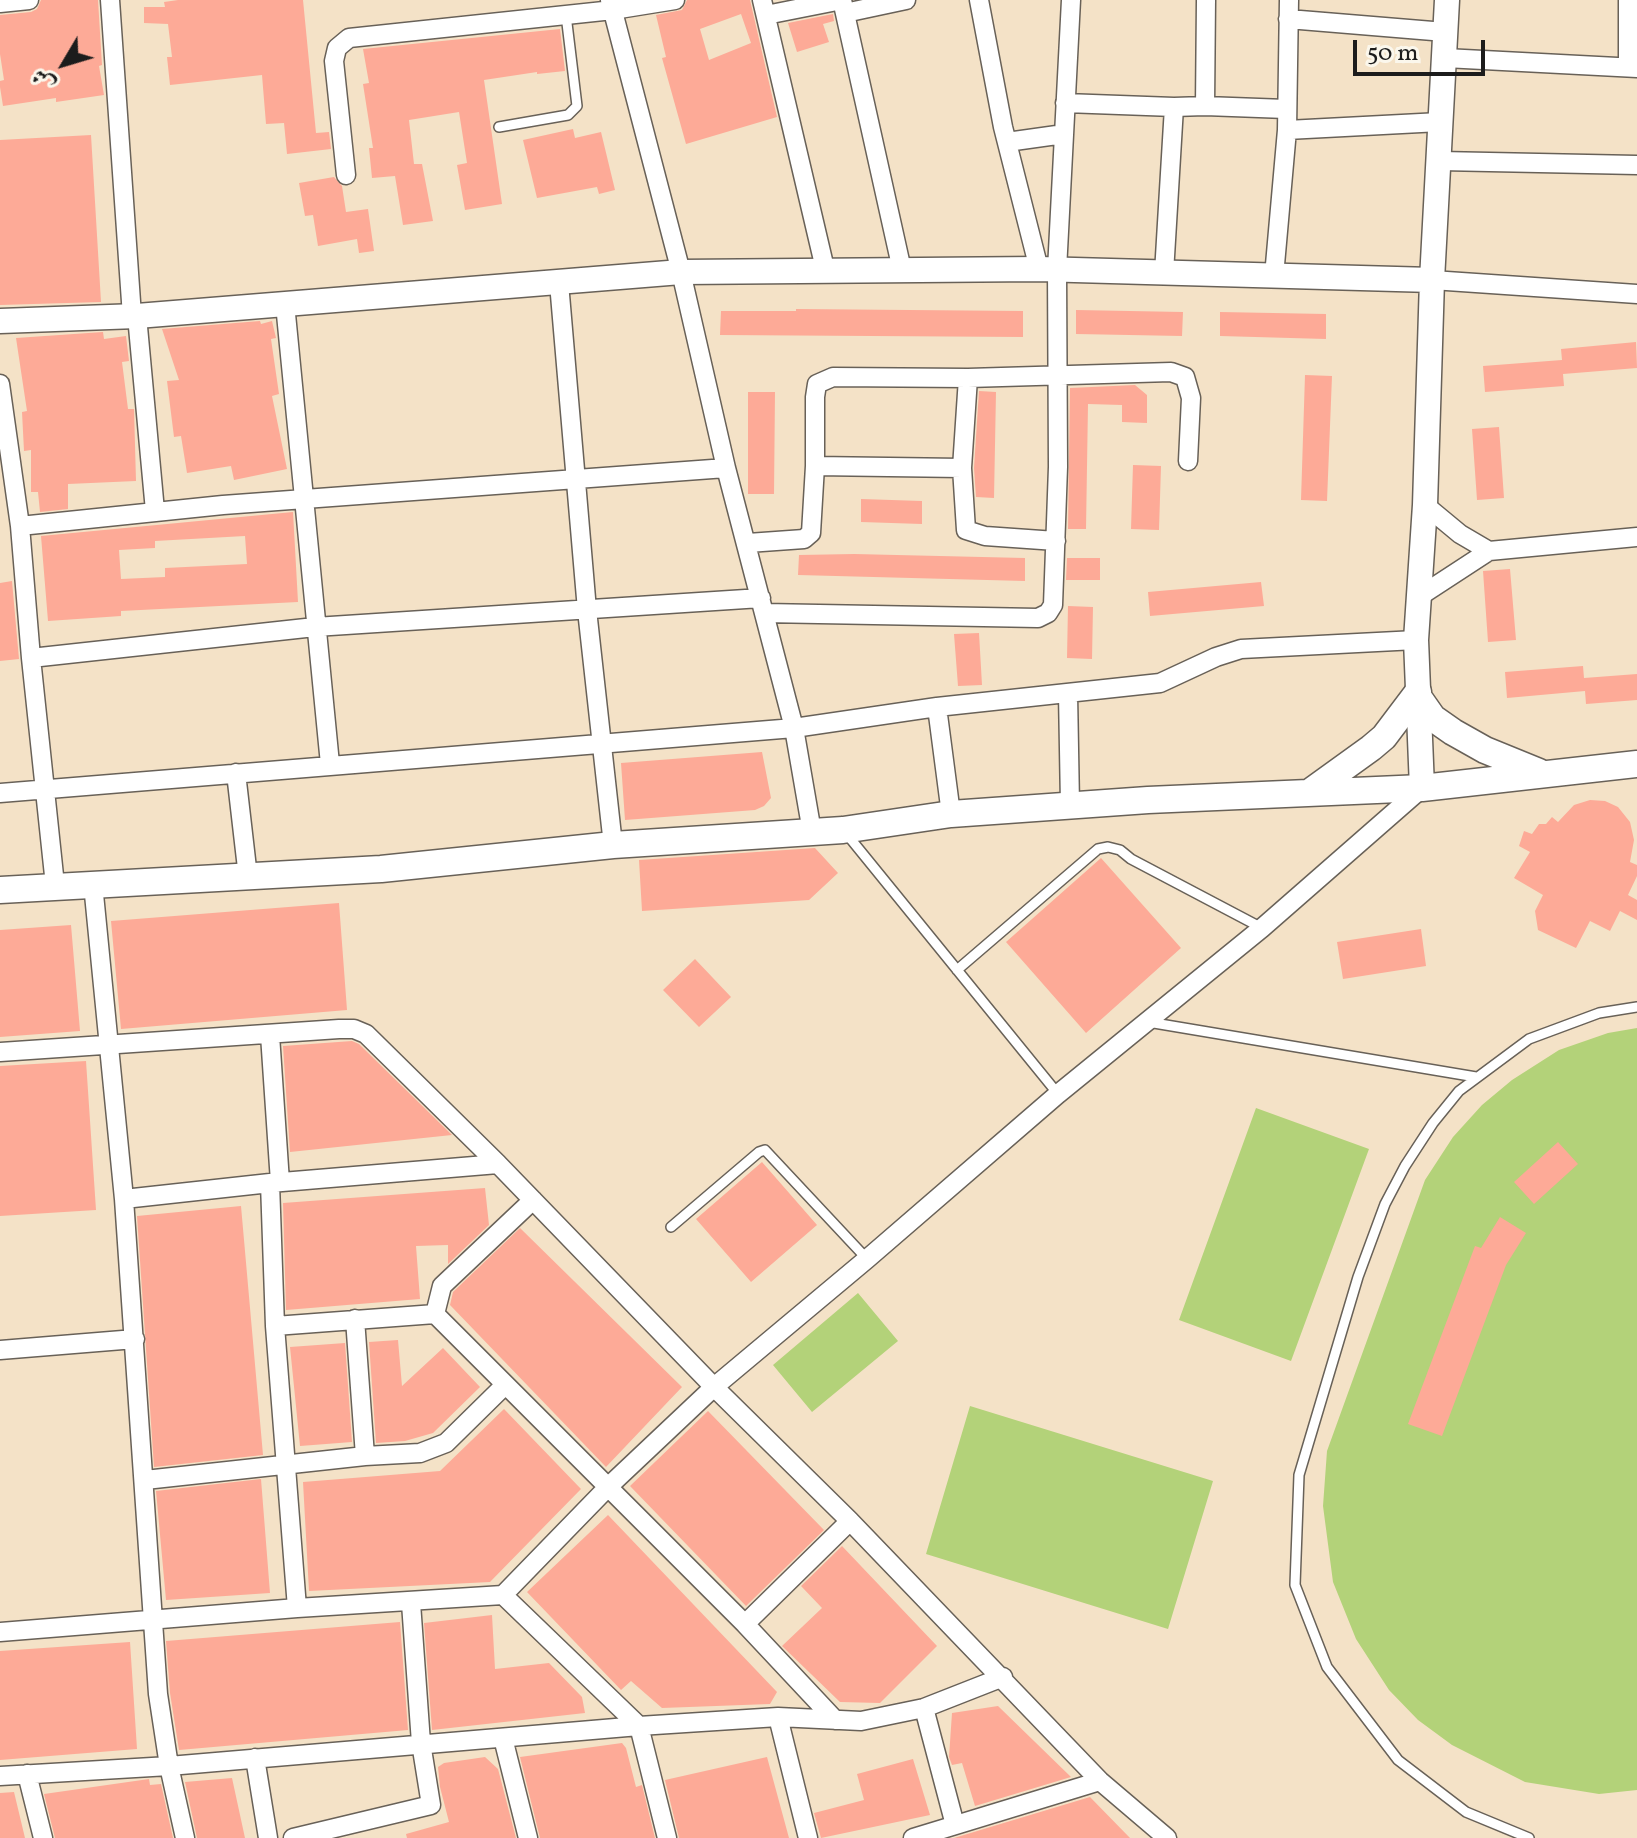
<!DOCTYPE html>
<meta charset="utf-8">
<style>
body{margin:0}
#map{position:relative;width:1637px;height:1838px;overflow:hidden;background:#f4e2c7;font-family:Vollkorn,Amiri,serif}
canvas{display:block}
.north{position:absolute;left:24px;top:24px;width:80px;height:80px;-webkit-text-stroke:6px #fbf7ec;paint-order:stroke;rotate:232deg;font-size:22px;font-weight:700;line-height:32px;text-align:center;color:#1c1c1c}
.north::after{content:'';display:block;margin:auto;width:28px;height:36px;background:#1c1c1c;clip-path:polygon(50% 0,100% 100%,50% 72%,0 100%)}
.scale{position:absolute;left:1353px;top:40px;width:132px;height:36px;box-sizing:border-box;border:4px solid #1c1c1c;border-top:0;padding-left:10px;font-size:24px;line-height:28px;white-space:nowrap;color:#1c1c1c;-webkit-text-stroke:6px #fbf7ec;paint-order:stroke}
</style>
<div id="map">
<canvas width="1637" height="1838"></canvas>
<div class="north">ش</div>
<div class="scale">50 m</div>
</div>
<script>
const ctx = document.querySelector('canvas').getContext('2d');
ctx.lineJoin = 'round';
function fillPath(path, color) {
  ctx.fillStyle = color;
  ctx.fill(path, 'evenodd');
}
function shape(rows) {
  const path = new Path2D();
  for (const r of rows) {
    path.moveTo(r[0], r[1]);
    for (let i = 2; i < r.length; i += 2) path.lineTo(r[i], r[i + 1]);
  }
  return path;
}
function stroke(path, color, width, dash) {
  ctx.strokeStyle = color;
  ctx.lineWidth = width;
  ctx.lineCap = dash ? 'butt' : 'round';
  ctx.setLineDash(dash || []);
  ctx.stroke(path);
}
fillPath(shape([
 [1637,1028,1637,1790,1599,1794,1525,1782,1452,1745,1418,1720,1389,1690,1356,1639,1333,1582,1323,1506,1327,1451,1425,1180,1453,1137,1482,1105,1512,1080,1559,1050,1608,1033],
 [1256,1108,1369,1149,1291,1361,1179,1320],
 [858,1293,898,1341,812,1412,773,1365],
 [970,1406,1213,1481,1168,1629,926,1554]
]), '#b3d279');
fillPath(shape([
 [41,0,98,0,102,65,99,66,104,95,56,102,56,98,3,106,0,87,0,81,4,80,0,54,0,15,31,12,37,9],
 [178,0,303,0,316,133,329,132,331,149,287,154,284,123,266,124,262,75,170,85,167,57,172,57,168,24,144,23,144,7,165,7,164,2],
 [687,0,750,0,777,117,686,144,662,58,666,57,656,15,682,10],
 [741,14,751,43,709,60,700,29],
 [833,14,834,21,823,24,829,42,797,52,788,23],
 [560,29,565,71,537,74,537,72,484,80,502,204,465,210,457,165,467,163,459,112,409,120,414,164,422,164,433,221,403,225,395,176,372,178,369,148,373,148,363,84,369,83,363,49],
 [573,129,575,138,601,132,615,190,599,194,597,187,537,198,523,140],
 [91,135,101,302,0,305,0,140],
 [334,177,342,186,346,212,368,209,374,251,359,253,357,239,318,246,313,215,305,216,299,183],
 [796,309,1023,311,1023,337,720,335,721,311,796,311],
 [1076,310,1183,312,1182,336,1076,334],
 [1220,312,1326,314,1326,339,1220,336],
 [260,321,261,324,272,321,276,338,271,339,279,394,272,396,287,469,234,480,231,466,187,473,181,436,174,437,167,381,179,380,162,329],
 [103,332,104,339,126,336,129,361,122,362,128,409,134,409,136,481,68,484,68,509,40,512,38,492,31,492,31,450,24,451,22,412,27,411,16,338],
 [1636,342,1637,368,1563,374,1564,386,1485,392,1483,366,1562,360,1561,349],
 [1305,375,1332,376,1327,501,1301,500],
 [1135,385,1147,395,1147,423,1122,422,1122,405,1088,404,1086,529,1068,529,1070,388],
 [979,391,996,392,994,498,976,497,974,468],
 [748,392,775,392,774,494,748,494],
 [1499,427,1504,498,1477,500,1472,429],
 [1133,465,1161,466,1159,530,1131,529],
 [861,499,922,501,922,524,861,522],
 [293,512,298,602,121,611,121,616,48,621,41,536],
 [245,536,247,564,165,568,165,577,121,579,119,550,155,548,155,541],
 [854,554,1025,558,1025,581,798,575,799,555],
 [1067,558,1100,558,1100,580,1066,580],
 [1510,569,1516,640,1488,642,1483,571],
 [12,581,19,659,0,661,0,583],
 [1261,582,1264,606,1150,616,1148,592],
 [1068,606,1093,607,1092,659,1067,658],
 [979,633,982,685,958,686,954,634],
 [1583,666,1584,678,1637,674,1637,700,1586,704,1585,691,1507,698,1505,672],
 [762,752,771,798,764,806,755,810,625,820,621,763],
 [1590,800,1605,801,1618,807,1630,822,1634,840,1630,862,1637,865,1637,876,1628,895,1637,900,1637,920,1620,911,1610,931,1590,921,1576,948,1538,930,1535,911,1543,895,1514,878,1530,852,1519,846,1524,831,1532,834,1539,824,1546,824,1552,817,1558,822,1574,805],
 [815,848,838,873,809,900,642,911,639,860],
 [1101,858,1181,948,1086,1033,1006,942],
 [339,903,347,1010,121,1029,111,921],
 [71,925,80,1031,0,1037,0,930],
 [1421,929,1426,966,1343,979,1337,942],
 [695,959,731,997,699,1027,663,990],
 [352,1041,359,1044,452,1135,290,1152,283,1046],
 [86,1061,96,1210,0,1216,0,1066],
 [1558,1142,1578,1164,1534,1204,1514,1182],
 [762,1162,817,1225,751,1282,696,1219],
 [485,1188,489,1225,448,1264,448,1245,416,1246,420,1299,286,1310,283,1203],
 [241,1206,263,1455,154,1467,137,1216],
 [1500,1217,1526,1233,1506,1265,1442,1436,1408,1424,1475,1246,1481,1248],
 [520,1228,682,1387,606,1467,450,1305,453,1292],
 [398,1340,402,1386,443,1348,480,1387,433,1433,405,1441,376,1443,369,1342],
 [345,1343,352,1442,300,1446,290,1347],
 [504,1409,581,1489,490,1582,309,1591,303,1482,440,1471],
 [708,1411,824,1530,746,1606,630,1486],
 [261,1479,270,1593,166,1600,156,1491],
 [608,1515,777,1692,770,1704,662,1708,631,1681,621,1690,527,1592],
 [842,1546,937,1646,880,1703,840,1702,782,1646,822,1608,801,1586],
 [492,1615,495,1669,549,1663,582,1697,585,1713,432,1730,424,1623],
 [400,1622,408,1730,179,1750,170,1693,166,1641],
 [130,1642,137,1749,0,1760,0,1651],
 [998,1706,1071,1777,975,1806,962,1763,952,1765,949,1757,952,1713],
 [622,1743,626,1748,636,1787,642,1785,655,1838,540,1838,520,1757],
 [485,1757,498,1769,516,1838,407,1838,406,1834,449,1822,440,1787,438,1767,444,1763],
 [767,1757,789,1838,679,1838,665,1780],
 [913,1759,930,1815,821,1838,814,1813,864,1800,857,1774],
 [232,1778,245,1838,197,1838,185,1782],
 [149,1779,150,1785,161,1784,173,1838,55,1838,44,1794],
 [14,1792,25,1838,0,1838,0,1793],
 [1090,1797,1130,1838,954,1838]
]), '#fdaa97');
const service = shape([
 [499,127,568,115,577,106,566,15],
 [845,832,1058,1094],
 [957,970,1098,849,1108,847,1120,850,1131,859,1262,928],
 [1148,1022,1476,1077],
 [671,1227,759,1152,765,1150,867,1259],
 [1529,1838,1466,1812,1398,1760,1327,1667,1295,1585,1299,1475,1358,1277,1385,1204,1405,1166,1433,1123,1459,1091,1529,1039,1599,1013,1637,1007]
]);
const minor = shape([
 [110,0,132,316],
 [610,0,681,272,726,468,794,728,812,832],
 [762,0,826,273],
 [979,0,1003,127,1039,269],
 [0,3,29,0],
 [845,13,906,0],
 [766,15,842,0,902,270],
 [1288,19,1445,32],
 [1445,58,1637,68],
 [1628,67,1628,0],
 [1065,103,1174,107],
 [1205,106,1286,109],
 [1287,130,1440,122],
 [1007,142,1064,134],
 [1440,161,1637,165],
 [346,175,334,61,337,48,349,38,613,10,675,0],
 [1164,273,1174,107,1205,106,1206,0],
 [1274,276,1287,130,1289,0],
 [1432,280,1637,294],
 [559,283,587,610,613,845],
 [285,304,330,764],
 [137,316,155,511],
 [968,378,962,468,966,530,985,536,1056,541],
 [0,384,20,526,31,658,55,885],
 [815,466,962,468],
 [1425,505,1460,534,1489,551],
 [20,526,223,505,726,468],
 [748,543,804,539,811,533,815,466,815,397,817,384,833,377,968,378,1171,372,1185,377,1191,398,1188,461],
 [1417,598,1489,551,1637,537],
 [764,613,1038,618,1048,613,1053,605,1058,467,1057,270,1071,0],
 [31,658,315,627,761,598],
 [1068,693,1070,805],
 [937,707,951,814],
 [236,773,248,877],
 [0,793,794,728,937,707,1160,683,1216,657,1241,649,1416,640],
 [93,884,124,1199,158,1694,169,1766,185,1838],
 [270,1035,280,1182],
 [0,1052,339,1029,354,1029,366,1034,498,1164,714,1387,850,1521,1100,1781,1167,1838],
 [270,1183,275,1326,297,1608],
 [124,1199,270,1183,498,1164],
 [435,1314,442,1286,533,1200],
 [355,1319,365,1456],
 [275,1326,435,1314,745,1624,835,1720],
 [0,1350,135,1339],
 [145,1480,365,1456,420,1453,446,1443,505,1385],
 [503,1595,639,1726,667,1838],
 [745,1624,850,1521],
 [0,1632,297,1608,503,1595,609,1486,714,1387,867,1259,1058,1094,1262,928,1422,788],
 [924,1708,955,1825],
 [778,1717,808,1838],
 [503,1738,528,1838],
 [255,1758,268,1838],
 [27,1774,43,1838],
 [0,1776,169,1766,639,1726,778,1717,861,1721,924,1708,1003,1677],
 [293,1838,431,1805,421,1743,411,1603],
 [913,1838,1100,1781]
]);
const tertiary = shape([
 [0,321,137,316,681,272,1039,269,1432,280],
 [1422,788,1416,640,1425,505,1432,280,1447,0]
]);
const secondary = shape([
 [1419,698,1433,718,1453,732,1485,750,1539,772],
 [1310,792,1371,748,1384,737,1418,692],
 [0,890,381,869,613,845,843,830,951,814,1148,800,1422,788,1637,764]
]);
stroke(service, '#686158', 12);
stroke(minor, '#686158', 21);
stroke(tertiary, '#686158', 27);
stroke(secondary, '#686158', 29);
stroke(service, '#fff', 9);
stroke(minor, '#fff', 18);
stroke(tertiary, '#fff', 24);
stroke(secondary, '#fff', 26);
</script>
